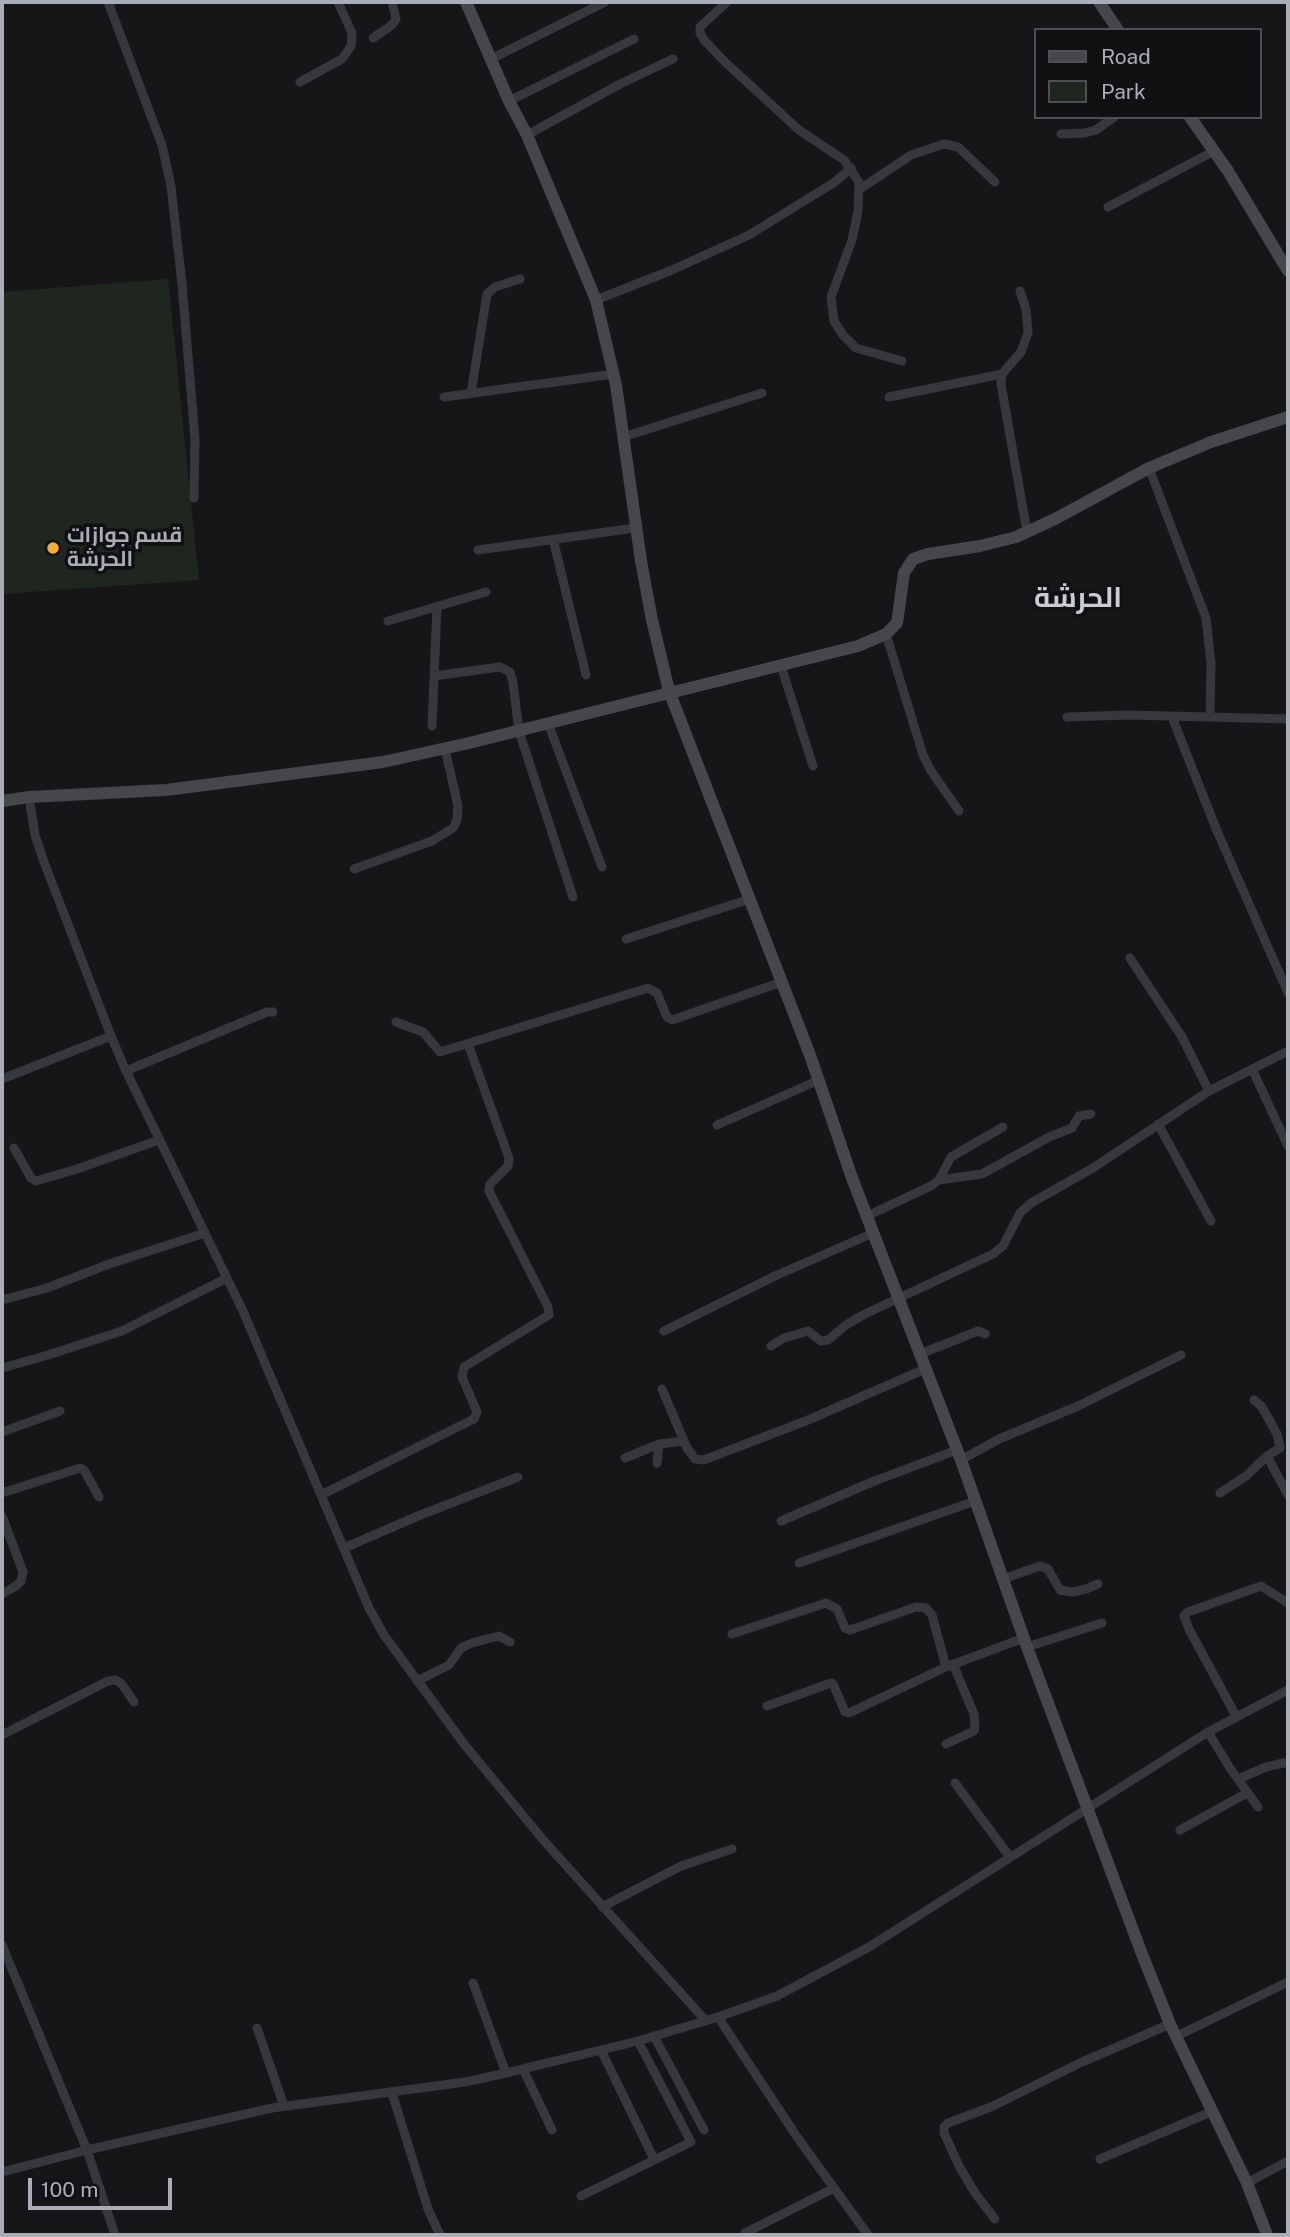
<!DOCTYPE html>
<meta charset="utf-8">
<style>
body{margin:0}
#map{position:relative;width:1290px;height:2237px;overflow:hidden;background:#161618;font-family:"Public Sans",sans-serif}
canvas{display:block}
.frame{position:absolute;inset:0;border:4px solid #a8adb8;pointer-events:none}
.legend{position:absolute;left:1034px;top:28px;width:228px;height:91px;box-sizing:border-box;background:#111113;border:2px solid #4d4f55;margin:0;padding:9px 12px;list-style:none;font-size:21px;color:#a8adb8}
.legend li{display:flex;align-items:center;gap:14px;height:35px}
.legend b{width:35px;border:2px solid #4d4f55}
.scale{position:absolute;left:28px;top:2178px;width:144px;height:32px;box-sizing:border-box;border:4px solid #a8adb8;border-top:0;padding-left:9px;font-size:21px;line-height:24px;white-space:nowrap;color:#a8adb8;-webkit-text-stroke:5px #111113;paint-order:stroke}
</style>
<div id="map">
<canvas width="1290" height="2237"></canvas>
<div class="frame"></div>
<ul class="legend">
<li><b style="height:9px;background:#45474d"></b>Road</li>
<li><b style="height:19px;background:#1e261f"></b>Park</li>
</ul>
<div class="scale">100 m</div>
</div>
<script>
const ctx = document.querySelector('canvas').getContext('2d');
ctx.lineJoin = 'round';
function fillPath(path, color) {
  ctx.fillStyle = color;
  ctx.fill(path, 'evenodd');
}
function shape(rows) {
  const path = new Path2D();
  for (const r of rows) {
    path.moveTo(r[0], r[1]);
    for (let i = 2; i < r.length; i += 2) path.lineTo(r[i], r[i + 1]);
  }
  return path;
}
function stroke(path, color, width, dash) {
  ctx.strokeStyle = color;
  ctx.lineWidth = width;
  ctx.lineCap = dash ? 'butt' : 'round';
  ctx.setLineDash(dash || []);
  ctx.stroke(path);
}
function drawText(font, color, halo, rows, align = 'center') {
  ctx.font = font + ' "Public Sans",Cairo,sans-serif';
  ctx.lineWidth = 7;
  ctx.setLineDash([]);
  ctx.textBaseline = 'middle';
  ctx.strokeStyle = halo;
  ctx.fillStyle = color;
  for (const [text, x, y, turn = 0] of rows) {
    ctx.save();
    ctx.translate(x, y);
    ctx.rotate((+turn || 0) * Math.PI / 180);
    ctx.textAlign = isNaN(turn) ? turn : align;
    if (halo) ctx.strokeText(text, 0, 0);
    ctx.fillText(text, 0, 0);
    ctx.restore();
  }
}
fillPath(shape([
 [168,279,199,580,2,594,2,292]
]), '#1e261f');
stroke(shape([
 [108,2,162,145,171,186,182,284,195,439,194,498],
 [727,2,700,27,700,33,704,40,725,62,799,130,844,160,859,182,858,211,852,240,831,297,834,321,843,335,856,348,902,361],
 [373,38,392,25,396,19,392,2],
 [491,59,605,2],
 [300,82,342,59,351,46,352,33,338,2],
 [509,101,634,39],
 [1061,134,1085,133,1096,130,1114,117],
 [527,135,622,83,673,59],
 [860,189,911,155,944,144,958,147,995,182],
 [1108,207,1214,151],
 [1020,291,1026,309,1028,333,1021,352,1002,374,1001,384,1027,532],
 [596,300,672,270,749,235,835,182,851,168],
 [471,393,487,294,495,287,520,279],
 [444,397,614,374],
 [889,397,1002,374],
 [623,437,762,393],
 [1149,468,1206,618,1211,664,1210,717],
 [553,539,586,675],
 [478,550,635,528],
 [388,621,486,592],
 [886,634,923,755,931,771,959,811],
 [781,666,813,766],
 [434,676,500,667,510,672,513,683,519,731,573,897],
 [1067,717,1129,715,1288,719],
 [1172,717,1217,831,1288,993],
 [548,723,602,867],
 [432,726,437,607],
 [29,797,35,835,44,862,111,1036,126,1071,242,1309,369,1608,384,1635,464,1744,545,1842,706,2021],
 [354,869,432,841,453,828,457,820,458,806,445,749],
 [626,939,750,899],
 [1130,958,1182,1037,1209,1091],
 [396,1022,423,1032,440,1052,648,988,657,993,667,1017,672,1020,782,982],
 [1252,1069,1288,1146],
 [126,1071,267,1012,273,1012],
 [2,1079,111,1036],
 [1158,1124,1211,1221],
 [717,1125,819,1080],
 [14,1148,31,1178,36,1181,77,1169,159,1140],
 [939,1180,982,1174,1049,1137,1072,1128,1079,1116,1091,1114],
 [867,1216,931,1186,939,1180,951,1157,1003,1127],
 [2,1300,47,1288,109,1264,205,1233],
 [664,1331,775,1276,873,1233],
 [771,1346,784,1338,808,1331,821,1341,828,1340,846,1325,865,1314,993,1254,1003,1246,1020,1213,1031,1203,1093,1168,1209,1091,1288,1051],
 [920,1354,978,1331,985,1334],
 [2,1368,48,1355,122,1331,227,1278],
 [662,1389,687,1448,695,1459,704,1460,808,1420,925,1369],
 [1254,1400,1262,1407,1277,1434,1280,1448,1267,1456,1288,1495],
 [2,1432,60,1411],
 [625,1458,659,1444],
 [961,1460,999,1439,1078,1406,1181,1355],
 [657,1463,659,1444,684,1441],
 [2,1493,80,1468,84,1470,99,1497],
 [1220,1493,1246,1476,1267,1456],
 [321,1495,474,1419,477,1412,462,1377,464,1367,549,1315,548,1307,489,1191,490,1184,508,1166,509,1158,468,1044],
 [2,1516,23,1572,21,1581,16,1586,2,1594],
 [781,1521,872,1482,957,1450],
 [344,1548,418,1516,518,1477],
 [799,1563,975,1501],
 [1003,1579,1040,1566,1048,1569,1060,1590,1072,1592,1086,1589,1098,1584],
 [732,1634,826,1603,837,1609,845,1628,850,1630,916,1607,926,1608,932,1615,946,1667,1024,1638],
 [1027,1647,1102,1623],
 [417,1681,449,1665,461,1648,472,1643,499,1636,510,1642],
 [767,1706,831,1683,833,1684,845,1712,849,1713,946,1667],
 [1236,1716,1189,1629,1184,1616,1188,1612,1261,1586,1288,1603],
 [1208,1732,1230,1768,1258,1807],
 [2,1735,108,1681,115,1680,121,1683,134,1702],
 [946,1744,974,1731,975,1726,974,1714,953,1664],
 [1238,1779,1266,1767,1288,1762],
 [955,1783,1010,1857],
 [1180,1830,1247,1793],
 [602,1907,681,1866,732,1849],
 [2,1945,87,2150,115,2235],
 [473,1983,506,2073],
 [718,2017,797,2137,868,2235],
 [257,2028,284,2106],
 [654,2036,704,2130],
 [1177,2036,1288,1982],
 [601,2050,654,2159],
 [523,2069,552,2130],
 [392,2093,428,2209,440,2235],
 [1100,2159,1213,2111],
 [2,2172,87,2150,272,2108,465,2082,506,2073,638,2041,718,2017,777,1996,869,1947,1208,1732,1288,1690],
 [1247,2183,1288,2161],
 [581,2196,691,2142,638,2041],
 [995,2219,975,2193,959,2166,944,2133,944,2127,948,2123,991,2107,1080,2063,1170,2024],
 [745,2233,834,2188]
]), '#37383d', 9);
stroke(shape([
 [466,2,509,101,527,135,596,300,616,385,641,561,652,620,669,691,810,1055,852,1178,961,1460,1027,1647,1142,1954,1170,2024,1247,2183,1267,2235],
 [1099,2,1118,30],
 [1190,117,1228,171,1288,271],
 [2,801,29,797,166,790,383,762,469,743,858,646,886,634,897,623,904,573,913,559,928,554,980,546,1016,537,1055,519,1149,468,1211,442,1288,417]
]), '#45474d', 12);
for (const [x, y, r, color] of [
 [53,548,7,"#f2b134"]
]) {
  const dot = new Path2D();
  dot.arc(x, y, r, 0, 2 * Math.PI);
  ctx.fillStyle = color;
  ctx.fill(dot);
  stroke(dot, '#111113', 2.5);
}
drawText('bold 21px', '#a8adb8', '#111113', [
 ["قسم جوازات",67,536],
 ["الحرشة",67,560]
], 'left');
drawText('bold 28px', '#c9ccd4', '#111113', [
 ["الحرشة",1078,598]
]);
</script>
